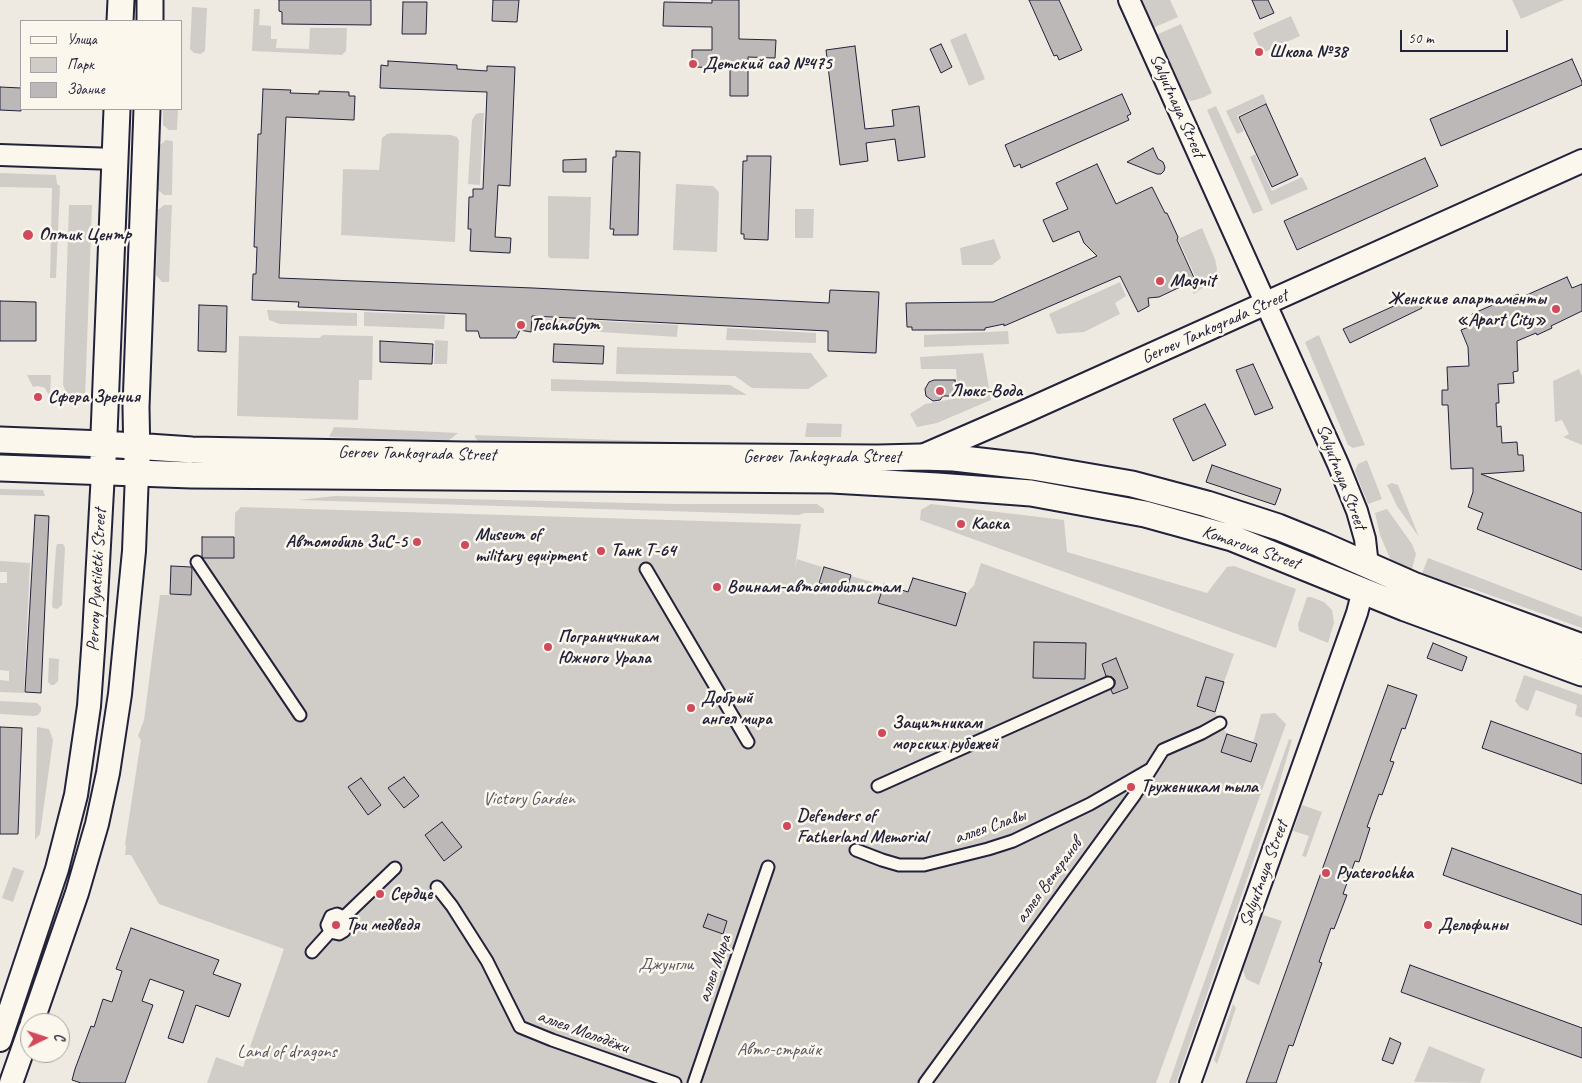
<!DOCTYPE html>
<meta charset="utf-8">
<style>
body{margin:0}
#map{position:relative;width:1582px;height:1083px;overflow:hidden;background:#eeeae2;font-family:Caveat,sans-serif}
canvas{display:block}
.legend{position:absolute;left:20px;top:20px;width:162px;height:90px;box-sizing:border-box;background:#fbf7ec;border:1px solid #a4a2a5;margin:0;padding:6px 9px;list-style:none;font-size:15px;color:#22223b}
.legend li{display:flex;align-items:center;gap:10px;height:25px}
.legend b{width:25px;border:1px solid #a4a2a5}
.north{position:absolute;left:20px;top:1013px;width:50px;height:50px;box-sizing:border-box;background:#fbf7ec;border:1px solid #a4a2a5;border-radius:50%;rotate:86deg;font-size:14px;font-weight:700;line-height:20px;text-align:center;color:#22223b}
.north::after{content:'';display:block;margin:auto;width:18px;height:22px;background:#d1495b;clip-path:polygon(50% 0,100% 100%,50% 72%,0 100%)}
.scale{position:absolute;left:1400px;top:30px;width:108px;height:22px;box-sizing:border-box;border:2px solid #22223b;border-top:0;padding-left:6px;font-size:15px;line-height:18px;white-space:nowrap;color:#22223b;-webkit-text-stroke:4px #fbf7ec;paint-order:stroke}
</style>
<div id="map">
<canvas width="1582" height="1083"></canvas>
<ul class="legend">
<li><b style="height:6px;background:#fbf7ec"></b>Улица</li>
<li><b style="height:14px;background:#d0cdc9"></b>Парк</li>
<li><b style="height:14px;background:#bcb8b8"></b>Здание</li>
</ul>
<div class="north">С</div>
<div class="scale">50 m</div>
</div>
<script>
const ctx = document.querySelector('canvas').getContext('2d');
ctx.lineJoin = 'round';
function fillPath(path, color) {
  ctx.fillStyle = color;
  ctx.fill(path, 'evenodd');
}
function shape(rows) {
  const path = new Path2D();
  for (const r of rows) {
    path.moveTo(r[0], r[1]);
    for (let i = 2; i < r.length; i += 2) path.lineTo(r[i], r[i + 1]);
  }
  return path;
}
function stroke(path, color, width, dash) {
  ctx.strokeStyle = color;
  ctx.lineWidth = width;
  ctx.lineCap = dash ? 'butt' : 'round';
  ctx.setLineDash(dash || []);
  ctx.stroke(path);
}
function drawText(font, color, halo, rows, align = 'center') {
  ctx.font = font + ' Caveat,sans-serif';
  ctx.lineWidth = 5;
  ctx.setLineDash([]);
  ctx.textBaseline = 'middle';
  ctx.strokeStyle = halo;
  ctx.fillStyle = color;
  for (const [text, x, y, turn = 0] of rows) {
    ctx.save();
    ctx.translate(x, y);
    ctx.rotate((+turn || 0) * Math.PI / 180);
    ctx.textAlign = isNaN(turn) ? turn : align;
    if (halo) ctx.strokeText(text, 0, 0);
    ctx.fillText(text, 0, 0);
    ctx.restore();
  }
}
fillPath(shape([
 [1140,0,1170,0,1178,17,1153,28],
 [1512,0,1564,0,1521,19],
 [192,7,207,8,205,51,201,54,194,53,190,49],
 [254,9,260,9,259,25,271,26,271,39,277,39,276,48,309,49,310,28,347,28,346,51,342,55,252,51],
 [1291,16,1300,36,1262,53,1253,33],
 [1181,24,1212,93,1202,98,1191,101,1183,98,1156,35],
 [966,33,985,79,969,86,950,40],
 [1263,94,1267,103,1237,116,1244,131,1237,134,1226,111],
 [1216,106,1263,210,1253,214,1207,110],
 [163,109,178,109,177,130,169,130,163,125],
 [479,113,484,113,480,185,468,184,472,120,476,114],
 [392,133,451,135,457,137,459,141,455,242,341,235,343,169,379,170,382,138,387,134],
 [166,140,173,141,172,195,164,195,158,190,160,145],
 [1255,154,1272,191,1302,177,1308,189,1271,205,1250,157],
 [0,173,56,175,57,184,60,186,56,278,50,278,52,188,0,187],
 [676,184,713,186,719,192,717,252,673,250],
 [548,196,591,197,589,259,550,258,548,256],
 [69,205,92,205,85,400,73,399,67,394,63,385],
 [164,205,172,205,169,282,162,282,156,275,158,210],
 [795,209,814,209,813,238,795,238],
 [1202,228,1215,259,1217,269,1215,279,1194,294,1189,284,1197,280,1178,239],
 [994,239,1001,258,992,265,962,265,960,248],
 [1120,282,1126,296,1115,303,1120,314,1084,332,1057,334,1049,314],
 [267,310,357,313,357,326,280,324,269,320],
 [364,312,445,315,444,329,364,326],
 [540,318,678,325,677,337,539,328],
 [727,328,816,333,816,343,726,340],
 [1008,331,1009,344,924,347,924,335],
 [323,335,373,336,372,380,359,380,358,420,237,416,239,336,319,338],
 [1319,335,1365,445,1353,448,1348,445,1305,342],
 [435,340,448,341,447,364,434,364],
 [617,347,811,353,828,376,808,389,752,388,735,376,616,374],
 [983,353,991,400,937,423,917,427,910,414,925,404,958,398,956,369,921,369,920,357],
 [1579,369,1582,376,1582,445,1563,437,1569,434,1562,420,1555,422,1553,381],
 [27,375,51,375,50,397,45,388,38,386,33,387],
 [551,379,730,385,747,395,551,391],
 [807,423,842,424,841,437,805,437],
 [334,427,458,433,448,441,329,437],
 [474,435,704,443,705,445,491,444,478,442],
 [1367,460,1382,499,1368,504,1355,471,1358,464],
 [1392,483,1398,485,1419,537,1397,506,1387,485],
 [0,489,43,490,45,496,0,495],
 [335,496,674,504,817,504,824,509,824,513,804,513,799,515,298,500],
 [931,504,1064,520,1067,552,1207,593,1227,567,1234,566,1296,589,1276,648,920,520,921,510],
 [241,507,801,524,795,568,797,559,822,567,818,583,846,592,851,576,883,585,878,603,956,626,966,594,974,585,981,563,1234,654,1224,682,1206,677,1197,706,1215,712,1227,735,1222,752,1251,762,1257,744,1253,743,1261,714,1275,713,1286,724,1156,1083,207,1083,216,1057,243,1067,284,949,159,904,131,855,125,855,126,847,125,844,141,740,138,736,144,720,160,595,191,595,193,567,202,558,234,558,235,513],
 [1387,509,1412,544,1416,554,1412,569,1406,570,1392,563,1380,535,1375,513],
 [57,544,63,544,65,548,62,605,57,609,53,608,52,605,56,548],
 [1428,558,1582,617,1582,628,1473,589,1421,576],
 [0,561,30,563,24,693,0,692,0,680,9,681,9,671,0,670,0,583,7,583,7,572,0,572],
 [1307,597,1311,597,1324,602,1332,610,1334,623,1328,643,1299,631,1298,624],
 [49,658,59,659,58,681,54,685,51,685,48,682],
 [1524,675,1582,695,1582,718,1575,715,1577,705,1536,690,1528,711,1520,707,1515,701],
 [0,701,37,703,41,707,41,711,38,715,34,716,0,714],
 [37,727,49,729,53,740,40,834,35,840],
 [1289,739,1292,740,1272,808,1176,1083,1169,1083],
 [1302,805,1322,812,1306,857,1302,856,1309,836,1293,831],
 [13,867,24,871,13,902,2,898],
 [1263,915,1282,921,1259,985,1246,979,1243,970],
 [1233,1004,1236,1008,1217,1064,1214,1060],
 [1429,1046,1485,1069,1480,1083,1414,1082]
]), '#d0cdc9');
const building = shape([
 [279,0,371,0,371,25,282,24,282,12,279,11,279,0],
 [493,0,519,0,517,22,492,21,493,0],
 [712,0,739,0,739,39,776,40,775,58,748,57,748,96,730,96,730,68,692,67,692,50,712,50,712,27,663,26,664,2,712,3,712,0],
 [1029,0,1059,0,1082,50,1059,60,1057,55,1054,56,1029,0],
 [1252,0,1268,0,1274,13,1260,19,1252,0],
 [403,2,427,2,426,34,402,34,403,2],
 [941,44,952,67,941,73,930,49,941,44],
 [855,46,865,129,894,126,892,110,919,106,925,157,898,161,895,139,866,143,868,161,840,165,826,50,855,46],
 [1572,59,1582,82,1582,85,1441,146,1430,119,1572,59],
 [388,61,457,65,457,69,487,71,487,66,515,67,510,186,498,185,495,237,511,238,510,253,470,251,471,229,468,229,469,197,473,197,473,189,483,189,487,92,380,88,381,65,388,66,388,61],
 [0,87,21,88,21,111,0,110,0,87],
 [263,89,291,90,290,93,319,94,319,91,349,92,349,96,355,96,354,120,286,117,279,278,533,288,829,303,830,290,879,292,876,353,828,351,828,331,532,316,531,332,520,330,516,338,480,338,478,331,466,331,466,314,298,307,299,302,252,300,253,274,256,274,257,247,254,247,258,134,261,134,263,89],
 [1122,94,1131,114,1127,116,1129,120,1021,168,1020,164,1014,167,1005,145,1122,94],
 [1266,104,1298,175,1272,187,1239,117,1266,104],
 [1153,148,1158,159,1163,162,1165,167,1164,171,1161,174,1157,174,1127,162,1153,148],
 [616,151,640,152,638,235,613,235,614,229,610,229,613,157,616,157,616,151],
 [747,156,771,156,768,240,744,239,744,234,741,234,743,161,747,161,747,156],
 [1425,158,1438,186,1297,250,1284,221,1425,158],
 [586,159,586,172,563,172,563,160,586,159],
 [1097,164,1116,204,1152,187,1165,213,1167,213,1178,237,1177,240,1195,280,1159,297,1148,298,1149,306,1138,312,1120,276,1004,326,1004,324,985,328,985,330,912,330,912,327,907,327,906,303,993,302,1097,256,1084,243,1079,231,1053,242,1043,220,1068,209,1056,183,1097,164],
 [1567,277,1572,288,1582,284,1582,311,1551,326,1552,328,1537,335,1536,333,1517,341,1518,371,1513,372,1514,383,1498,384,1499,403,1496,403,1497,427,1501,426,1502,443,1517,442,1518,455,1523,455,1524,471,1481,474,1582,513,1582,570,1477,529,1483,513,1468,507,1473,492,1473,468,1451,469,1448,405,1442,405,1442,390,1448,390,1447,367,1469,366,1468,347,1461,330,1476,324,1472,314,1518,294,1520,298,1567,277],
 [1416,296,1422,308,1350,343,1343,329,1416,296],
 [0,301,36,302,36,341,0,341,0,301],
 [199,305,227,306,226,352,198,351,199,305],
 [380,341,433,344,432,364,380,362,380,341],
 [554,344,604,346,603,364,553,362,554,344],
 [1253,364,1273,408,1255,415,1236,370,1253,364],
 [955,380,956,396,943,396,940,400,933,401,926,396,925,389,929,382,934,380,955,380],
 [1205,404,1226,445,1193,461,1173,419,1205,404],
 [1212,465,1281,489,1275,505,1206,482,1212,465],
 [35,515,49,516,41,693,25,692,35,515],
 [202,537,234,537,234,558,203,558,202,556,202,537],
 [171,566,191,567,192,569,191,595,170,594,171,566],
 [824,567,851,575,846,592,819,583,824,567],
 [913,578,966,593,956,626,878,603,884,584,908,592,913,578],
 [1034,642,1086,643,1085,679,1033,678,1034,642],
 [1433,643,1467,657,1462,671,1427,658,1433,643],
 [1116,658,1128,688,1113,694,1111,690,1115,684,1115,680,1112,677,1106,676,1102,664,1116,658],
 [1206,677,1224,682,1215,712,1197,706,1206,677],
 [1388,685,1417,695,1405,729,1402,728,1390,761,1394,762,1382,795,1379,794,1367,827,1370,828,1359,862,1355,861,1343,894,1347,895,1334,929,1331,928,1319,962,1322,963,1293,1046,1289,1045,1276,1083,1246,1083,1388,685],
 [1491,721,1582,754,1582,784,1482,748,1491,721],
 [0,727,22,728,18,834,0,834,0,727],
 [1227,734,1257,744,1251,762,1221,752,1227,734],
 [404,777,419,796,404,808,388,788,404,777],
 [361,778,381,805,368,815,348,787,361,778],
 [442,822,462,847,444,861,425,835,442,822],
 [1452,848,1582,895,1582,925,1443,875,1452,848],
 [708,914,727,921,723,934,703,927,708,914],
 [131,928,219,960,213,974,241,984,229,1017,196,1005,183,1043,168,1038,184,991,150,979,142,1001,153,1005,125,1083,81,1083,72,1080,75,1069,91,1026,94,1027,103,999,112,1002,122,971,116,969,131,928],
 [1410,965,1582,1028,1582,1058,1401,992,1410,965],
 [1390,1038,1401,1043,1393,1064,1382,1060,1390,1038]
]);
fillPath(building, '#bcb8b8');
stroke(building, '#22223b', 1);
const pedestrian = shape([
 [197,562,300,715],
 [646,569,748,742],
 [878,786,1108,683],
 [856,850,882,860,899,865,924,865,988,849,1013,841,1090,804,1149,770],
 [437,887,452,906,487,961,520,1027,552,1040,675,1083],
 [330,932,327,925,331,916,337,914,344,917],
 [312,952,330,932,339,934,344,931,347,925,344,917,395,868],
 [694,1083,768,867],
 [925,1083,1134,796,1163,750,1202,733,1220,723]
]);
const tertiary = shape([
 [1129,0,1338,464,1357,511,1365,539,1368,566],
 [0,155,115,159],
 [1190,1083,1357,613,1363,590]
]);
const secondary = shape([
 [920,457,1026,411,1582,161],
 [32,1023,77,893,97,824,108,773,120,694,134,551,137,473],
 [0,1040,57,869,76,795,89,706,94,636,103,472],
 [11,1083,30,1029]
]);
const primary = shape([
 [120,21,121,0],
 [150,21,150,0],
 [0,440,104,444,192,450,464,455,878,458,920,457,954,458,1033,467,1132,484,1207,504,1278,527,1320,544,1413,585,1582,647],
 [103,459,117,109],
 [137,461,136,407,147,109],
 [0,468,191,475,832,480,937,486,1031,493,1145,514,1232,538,1405,608,1582,673]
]);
stroke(pedestrian, '#22223b', 15);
stroke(tertiary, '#22223b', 24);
stroke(secondary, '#22223b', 26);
stroke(primary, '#22223b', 29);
stroke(pedestrian, '#fbf7ec', 11);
stroke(tertiary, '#fbf7ec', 20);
stroke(secondary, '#fbf7ec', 22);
stroke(primary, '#fbf7ec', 25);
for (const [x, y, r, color] of [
 [1259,52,5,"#d1495b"],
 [693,64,5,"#d1495b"],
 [28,235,6,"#d1495b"],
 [1160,281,5,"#d1495b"],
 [1556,309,5,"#d1495b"],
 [521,325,5,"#d1495b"],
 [940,391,5,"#d1495b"],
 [38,397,5,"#d1495b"],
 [961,524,5,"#d1495b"],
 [417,542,5,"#d1495b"],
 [465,545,5,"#d1495b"],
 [601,551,5,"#d1495b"],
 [717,587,5,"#d1495b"],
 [548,647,5,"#d1495b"],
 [691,708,5,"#d1495b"],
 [882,733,5,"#d1495b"],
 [1131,787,5,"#d1495b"],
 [787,826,5,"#d1495b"],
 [1326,873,5,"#d1495b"],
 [380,894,5,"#d1495b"],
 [336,925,5,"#d1495b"],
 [1428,925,5,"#d1495b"]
]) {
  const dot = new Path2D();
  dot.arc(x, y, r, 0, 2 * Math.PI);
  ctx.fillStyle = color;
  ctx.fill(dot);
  stroke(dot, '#fbf7ec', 2);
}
drawText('bold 18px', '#22223b', '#fbf7ec', [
 ["Школа №38",1269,52],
 ["Детский сад №475",703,64],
 ["Оптик Центр",39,235],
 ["Magnit",1170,281],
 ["Женские апартаменты",1546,299,"right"],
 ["«Apart City»",1546,320,"right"],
 ["TechnoGym",531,325],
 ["Люкс-Вода",950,391],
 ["Сфера Зрения",48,397],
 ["Каска",971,524],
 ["Museum of",475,535],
 ["military equipment",475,556],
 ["Автомобиль ЗиС-5",407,542,"right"],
 ["Танк Т-64",611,551],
 ["Воинам-автомобилистам",727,587],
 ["Пограничникам",558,637],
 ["Южного Урала",558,658],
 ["Добрый",701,698],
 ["ангел мира",701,719],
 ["Защитникам",892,723],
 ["морских рубежей",892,744],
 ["Труженикам тыла",1141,787],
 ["Defenders of",797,816],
 ["Fatherland Memorial",797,837],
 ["Pyaterochka",1336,873],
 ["Сердце",390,894],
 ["Три медведя",346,925],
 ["Дельфины",1438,925]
], 'left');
drawText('18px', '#22223b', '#fbf7ec', [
 ["Salyutnaya Street",1177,106,66],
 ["Geroev Tankograda Street",1215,327,-24],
 ["Geroev Tankograda Street",417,454,1],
 ["Geroev Tankograda Street",822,457],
 ["Salyutnaya Street",1341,477,69],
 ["Komarova Street",1251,548,19],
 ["Pervoy Pyatiletki Street",97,580,-87],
 ["аллея Славы",990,827,-19],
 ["Salyutnaya Street",1264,874,-70],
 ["аллея Ветеранов",1049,881,-54],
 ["аллея Мира",715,969,-71],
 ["аллея Молодёжи",583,1032,20]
]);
drawText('18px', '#565566', '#fbf7ec', [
 ["Victory Garden",529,799],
 ["Джунгли",666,965],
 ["Авто-страйк",779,1050],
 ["Land of dragons",287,1052]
]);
</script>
